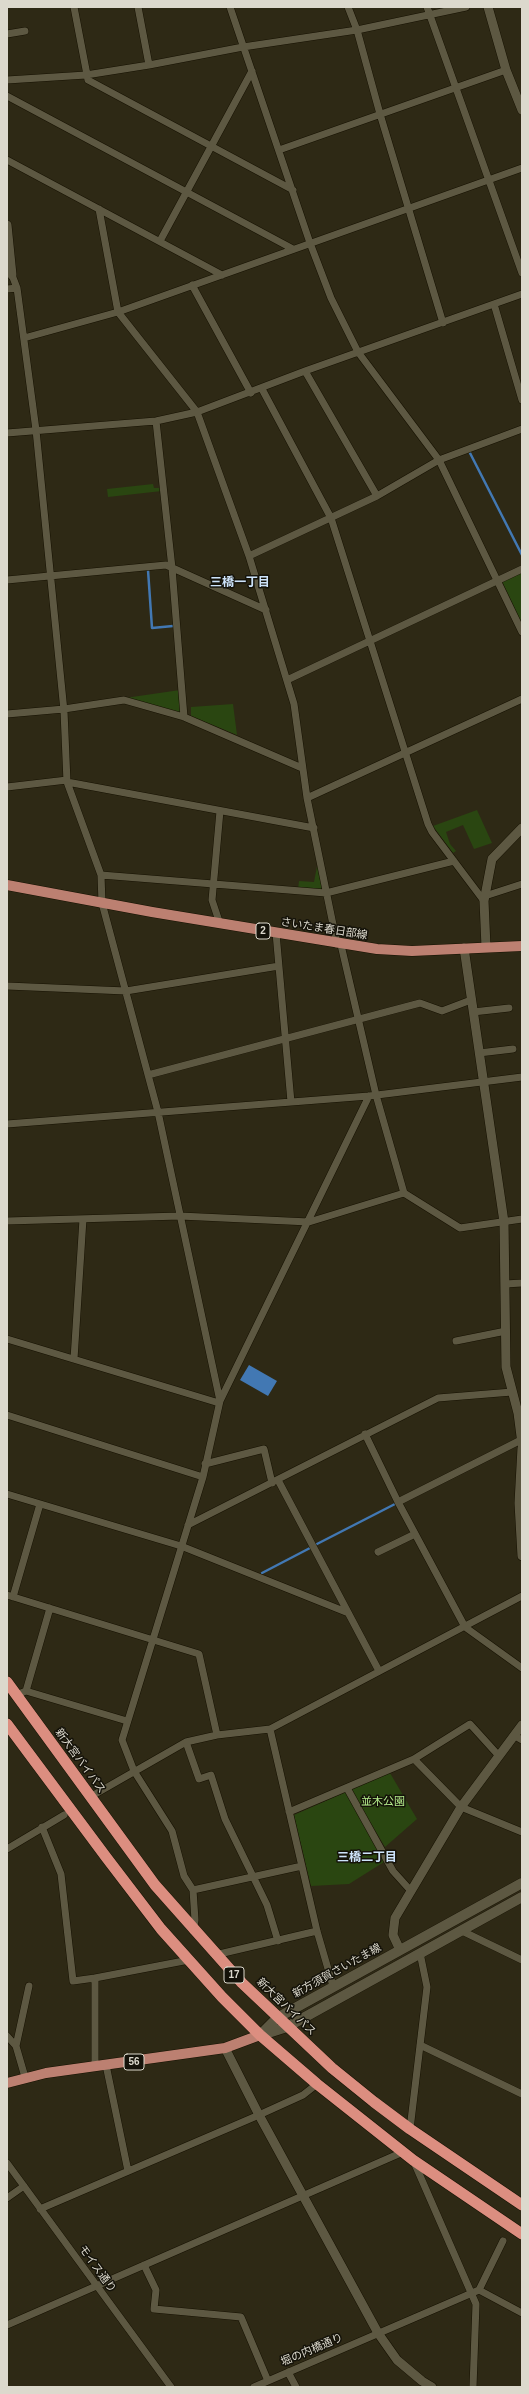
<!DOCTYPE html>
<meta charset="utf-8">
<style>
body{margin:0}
#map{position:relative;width:529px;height:2394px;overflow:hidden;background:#2e2915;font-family:Arial,sans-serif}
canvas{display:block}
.frame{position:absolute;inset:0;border:8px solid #dcd9cd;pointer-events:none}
</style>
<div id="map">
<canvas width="529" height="2394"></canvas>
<div class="frame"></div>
</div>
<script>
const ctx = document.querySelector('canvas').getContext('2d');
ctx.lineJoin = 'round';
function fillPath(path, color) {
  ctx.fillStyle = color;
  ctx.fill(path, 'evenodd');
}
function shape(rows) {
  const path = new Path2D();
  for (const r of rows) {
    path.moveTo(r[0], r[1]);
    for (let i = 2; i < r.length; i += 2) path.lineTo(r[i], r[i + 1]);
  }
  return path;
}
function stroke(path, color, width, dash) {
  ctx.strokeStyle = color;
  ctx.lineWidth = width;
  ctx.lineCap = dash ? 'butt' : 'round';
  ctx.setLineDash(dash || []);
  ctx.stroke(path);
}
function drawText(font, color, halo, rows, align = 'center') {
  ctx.font = font + ' Arial,"Noto Sans JP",sans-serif';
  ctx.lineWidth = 3;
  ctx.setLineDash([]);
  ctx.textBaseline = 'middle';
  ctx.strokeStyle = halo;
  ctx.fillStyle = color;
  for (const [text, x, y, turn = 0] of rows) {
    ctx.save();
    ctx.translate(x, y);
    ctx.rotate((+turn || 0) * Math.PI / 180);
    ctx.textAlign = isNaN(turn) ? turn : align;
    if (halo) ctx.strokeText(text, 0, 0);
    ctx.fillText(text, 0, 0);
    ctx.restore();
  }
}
fillPath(shape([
 [153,484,154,488,161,488,162,491,108,497,107,489],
 [522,572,522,624,502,581],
 [180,690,182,713,125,698],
 [233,704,237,735,191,716,191,707],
 [477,810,492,843,474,849,463,825,446,832,450,844,456,851,453,853,433,826],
 [318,861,323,890,298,889,299,881,314,882],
 [390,1773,417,1819,385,1847,351,1790],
 [346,1792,384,1862,349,1884,311,1886,294,1815]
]), '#2a4611');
fillPath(shape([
 [249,1365,277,1381,268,1396,240,1380]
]), '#4278b3');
stroke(shape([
 [470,453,522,555],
 [148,570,152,628,173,626],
 [315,1545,395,1504],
 [262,1573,310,1548]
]), '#4278b3', 2.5);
const minor = shape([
 [74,7,88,80,293,190],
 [138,7,149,65],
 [230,7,310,243,331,298,358,352,439,460,522,632],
 [348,7,357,30,380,114,443,323],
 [427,7,522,273],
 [7,34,25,31],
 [7,80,86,75,149,65,243,47,357,30,466,7],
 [7,96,293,249],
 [279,150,506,70],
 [7,160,222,275],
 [99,209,118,312,197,412,249,556,294,704,307,798,337,944],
 [160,241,252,71],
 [12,275,17,288,36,430,64,711,67,782,101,875,102,903,158,1112,220,1401,203,1477,122,1740,134,1771,172,1831,184,1876,193,1890,195,1920,193,1931],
 [192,285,251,393],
 [7,289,17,288],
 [494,304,522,400],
 [24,338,118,312,522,168],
 [305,371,377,496],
 [262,389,331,518,428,824,432,832,484,901],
 [156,421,172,568,184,717],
 [7,433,156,421,197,412,305,371,522,294],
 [249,556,377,496,439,460,522,429],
 [7,580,166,565,266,610],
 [287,680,522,569],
 [7,714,64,709,124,700,184,717,302,768],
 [67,782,314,828],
 [7,787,67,780],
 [307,798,522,699],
 [101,875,326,893,454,861],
 [485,896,522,884],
 [220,924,212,900,220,811],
 [276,933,291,1102],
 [341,945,376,1095,404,1193],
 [7,986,126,991,279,966],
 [473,1012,509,1008],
 [479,1053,513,1049],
 [148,1075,420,1003,442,1011,471,1000],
 [7,1124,369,1096,522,1077],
 [7,1221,180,1216,309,1222,404,1193,460,1228,522,1219],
 [505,1284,522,1283],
 [7,1339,219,1403,369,1096],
 [456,1341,506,1331],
 [74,1359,83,1219],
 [7,1415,203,1477],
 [365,1434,398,1502,465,1627,522,1668],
 [205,1464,264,1449,272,1483],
 [278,1480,379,1671],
 [7,1494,181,1546,346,1612],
 [398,1502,521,1440],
 [188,1525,438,1398,512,1392],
 [378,1552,415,1534],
 [7,1595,199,1654,217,1735],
 [13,1597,40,1504],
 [26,1691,50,1608],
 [16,1695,26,1691,127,1721],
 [270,1729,317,1931,333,1986],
 [515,1736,522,1740],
 [186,1742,199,1779,211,1775,225,1819,267,1905,278,1941],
 [414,1759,461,1807,522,1832],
 [347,1788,393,1871,411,1891],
 [90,1797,186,1742,217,1735,270,1729,522,1596],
 [289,1812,414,1759,470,1724,499,1756],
 [42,1827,61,1874,73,1981,95,1978,95,2066],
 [7,1849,64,1815],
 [193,1890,302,1866],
 [462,1931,522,1960],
 [215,1955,317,1931],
 [95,1978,189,1960],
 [7,2036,16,2046,25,2077],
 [420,2045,522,2094],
 [16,2046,29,1986],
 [106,2065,128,2171],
 [410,2129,427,1987,420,1953],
 [414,2162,476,2304,473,2387],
 [7,2163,171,2387],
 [7,2198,24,2186],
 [40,2209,259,2115,303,2095,317,2084],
 [144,2265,156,2290,154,2309,241,2317,268,2381],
 [479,2290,503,2241],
 [7,2325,403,2152],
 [288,2372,296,2387],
 [254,2387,479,2290,522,2313]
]);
const tertiary = shape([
 [488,7,506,70,522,110],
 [7,225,12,275],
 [486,947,484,901,492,859,522,828],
 [464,948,504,1222,506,1367,518,1413,522,1444],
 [522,1448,519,1503,522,1556],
 [400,1950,393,1935,395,1918,461,1807,522,1725],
 [225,2048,259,2115,378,2333,397,2360,422,2381,432,2387]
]);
const secondary = shape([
 [260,2035,277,2018,522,1883],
 [262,2035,287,2027,522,1897]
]);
const primary = shape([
 [7,885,152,912,377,949,412,951,522,946],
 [7,2083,46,2073,225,2048,260,2035]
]);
const trunk = shape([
 [7,1682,155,1885,242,1983,332,2068,374,2102,410,2129,522,2205],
 [7,1724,106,1857,161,1929,222,1997,260,2035,317,2084,413,2160,522,2234]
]);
stroke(minor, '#161101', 8);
stroke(tertiary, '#161101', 10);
stroke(secondary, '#161101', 11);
stroke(primary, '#161101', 11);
stroke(trunk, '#161101', 12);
stroke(minor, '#5d5842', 7);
stroke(tertiary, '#5d5842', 9);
stroke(secondary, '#5d5842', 10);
stroke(primary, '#bc8071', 10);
stroke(trunk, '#dc8e80', 11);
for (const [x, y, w] of [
 [263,931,14],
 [234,1975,20],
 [134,2062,20]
]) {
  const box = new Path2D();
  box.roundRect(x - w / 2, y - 8, w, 16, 3);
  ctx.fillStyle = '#141209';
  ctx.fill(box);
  stroke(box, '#dcd9cd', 1);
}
drawText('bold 10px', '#dcd9cd', null, [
 ["2",263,931],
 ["17",234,1975],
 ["56",134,2062]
]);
drawText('11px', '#dcd9cd', '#141209', [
 ["さいたま春日部線",324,929,9],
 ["新大宮バイパス",80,1761,54],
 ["新方須賀さいたま線",337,1971,-29],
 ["新大宮バイパス",286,2007,44],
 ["モイス通り",97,2269,54],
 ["堀の内橋通り",312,2350,-23]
]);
drawText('11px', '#b5ed8c', '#141209', [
 ["並木公園",383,1802]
]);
drawText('bold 12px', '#cde3fa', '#141209', [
 ["三橋一丁目",240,583],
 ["三橋二丁目",367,1858]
]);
</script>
